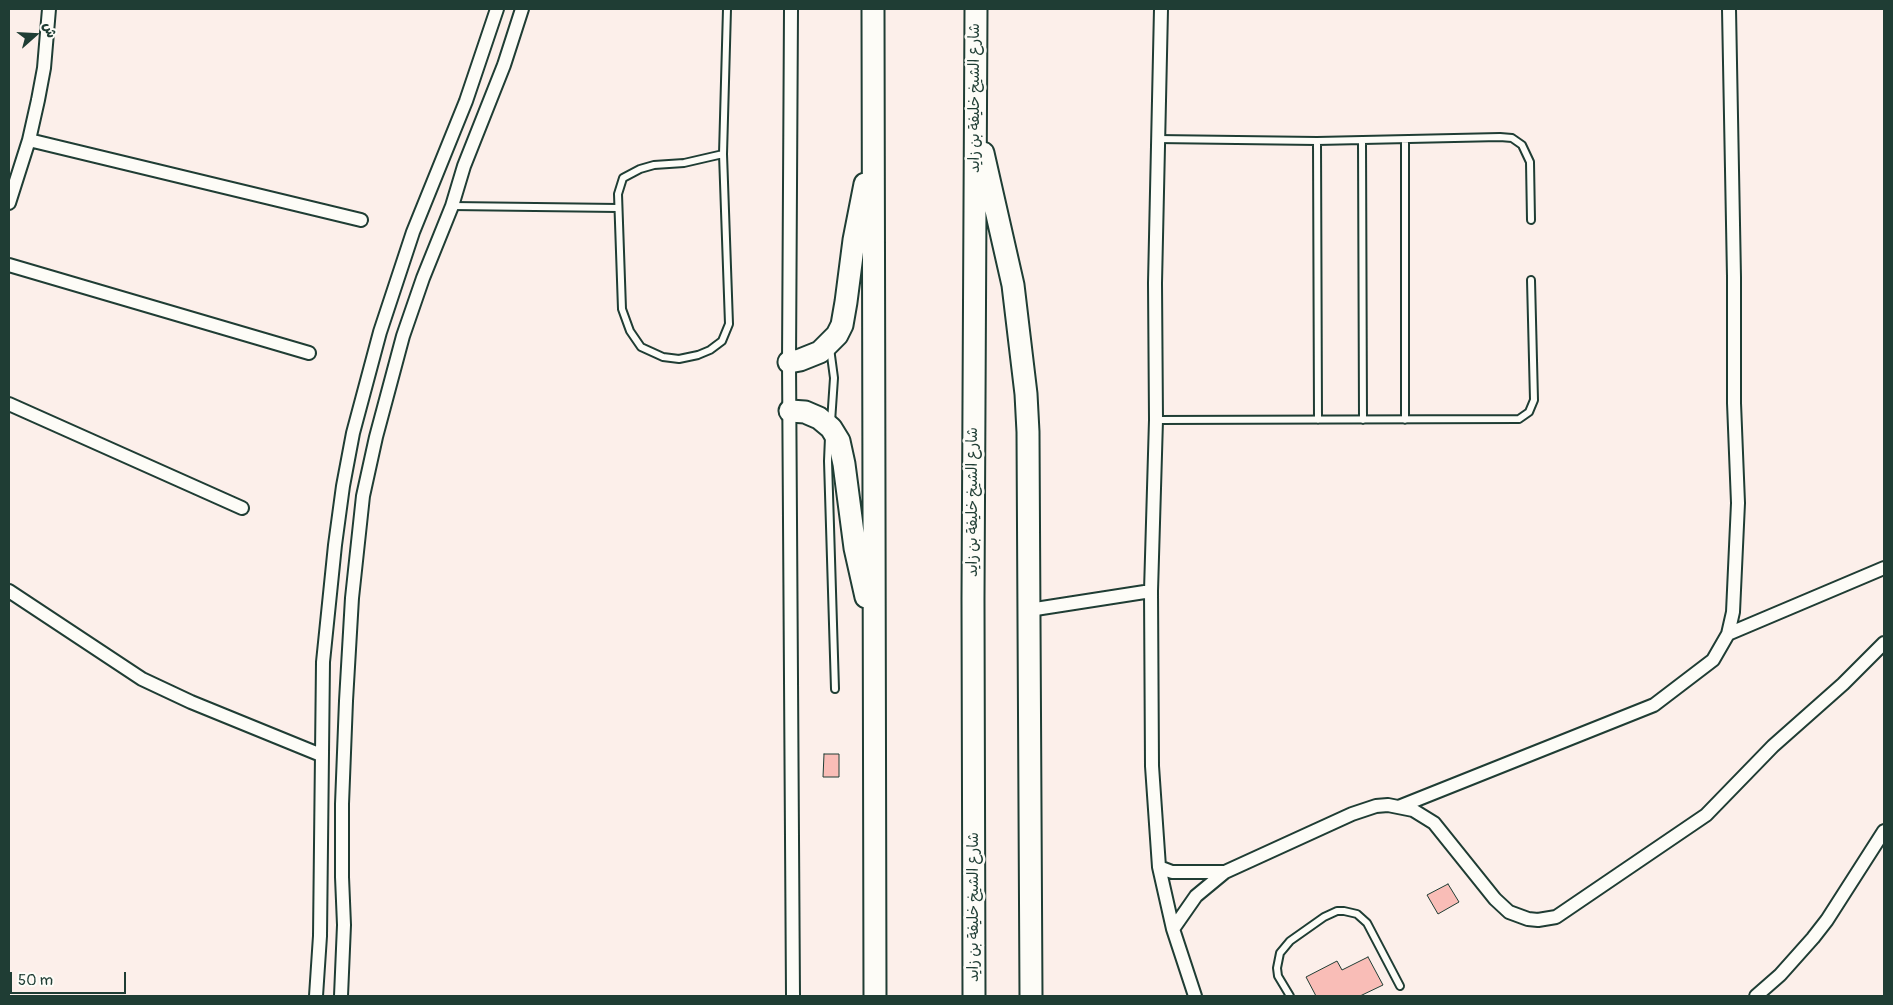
<!DOCTYPE html>
<meta charset="utf-8">
<style>
body{margin:0}
#map{position:relative;width:1893px;height:1005px;overflow:hidden;background:#fcefea;font-family:Pangolin,"Playpen Sans Arabic",sans-serif}
canvas{display:block}
.frame{position:absolute;inset:0;border:10px solid #1f3d34;pointer-events:none}
.north{position:absolute;left:10px;top:10px;width:50px;height:50px;-webkit-text-stroke:4px #fdfcf7;paint-order:stroke;rotate:71deg;font-size:14px;font-weight:700;line-height:20px;text-align:center;color:#1f3d34}
.north::after{content:'';display:block;margin:auto;width:18px;height:22px;background:#1f3d34;clip-path:polygon(50% 0,100% 100%,50% 72%,0 100%)}
.scale{position:absolute;left:10px;top:972px;width:116px;height:22px;box-sizing:border-box;border:2px solid #1f3d34;border-top:0;padding-left:6px;font-size:15px;line-height:18px;white-space:nowrap;color:#1f3d34;-webkit-text-stroke:4px #fdfcf7;paint-order:stroke}
</style>
<div id="map">
<canvas width="1893" height="1005"></canvas>
<div class="frame"></div>
<div class="north">ش</div>
<div class="scale">50 m</div>
</div>
<script>
const ctx = document.querySelector('canvas').getContext('2d');
ctx.lineJoin = 'round';
function fillPath(path, color) {
  ctx.fillStyle = color;
  ctx.fill(path, 'evenodd');
}
function shape(rows) {
  const path = new Path2D();
  for (const r of rows) {
    path.moveTo(r[0], r[1]);
    for (let i = 2; i < r.length; i += 2) path.lineTo(r[i], r[i + 1]);
  }
  return path;
}
function stroke(path, color, width, dash) {
  ctx.strokeStyle = color;
  ctx.lineWidth = width;
  ctx.lineCap = dash ? 'butt' : 'round';
  ctx.setLineDash(dash || []);
  ctx.stroke(path);
}
function drawText(font, color, halo, rows, align = 'center') {
  ctx.font = font + ' Pangolin,"Playpen Sans Arabic",sans-serif';
  ctx.lineWidth = 5;
  ctx.setLineDash([]);
  ctx.textBaseline = 'middle';
  ctx.strokeStyle = halo;
  ctx.fillStyle = color;
  for (const [text, x, y, turn = 0] of rows) {
    ctx.save();
    ctx.translate(x, y);
    ctx.rotate((+turn || 0) * Math.PI / 180);
    ctx.textAlign = isNaN(turn) ? turn : align;
    if (halo) ctx.strokeText(text, 0, 0);
    ctx.fillText(text, 0, 0);
    ctx.restore();
  }
}
const building = shape([
 [824,754,839,754,839,777,823,777,824,754],
 [1448,884,1459,902,1438,914,1427,895,1448,884],
 [1368,957,1383,985,1360,996,1316,996,1306,977,1337,961,1342,970,1368,957]
]);
fillPath(building, '#f9bdb7');
stroke(building, '#1f3d34', 1);
const lane = shape([
 [1157,139,1317,141,1500,137,1512,138,1522,145,1530,162,1531,220],
 [1405,140,1405,420],
 [1317,141,1318,420],
 [1362,141,1363,420],
 [723,154,684,163,654,165,640,169,623,178,618,194,622,309,630,331,641,347,663,357,679,359,698,355,710,350,722,341,729,324,723,154,727,9],
 [452,206,618,208],
 [830,348,834,378,831,422],
 [1156,420,1519,419,1529,412,1534,400,1531,280],
 [829,437,828,461,835,689],
 [1290,996,1278,976,1277,968,1280,953,1290,941,1324,917,1337,911,1344,911,1357,914,1367,923,1400,986]
]);
const street = shape([
 [791,9,789,362,793,996],
 [1161,9,1155,283,1156,420,1151,591,1152,766,1159,867,1173,929,1195,996],
 [29,140,361,220],
 [9,203,29,140,38,100,44,68,49,9],
 [9,265,309,353],
 [9,404,242,508],
 [9,591,142,679,191,702,321,755],
 [1029,610,1151,591],
 [1728,634,1884,568],
 [1401,806,1654,705,1713,660,1728,634,1733,612,1738,503,1734,403,1734,277,1729,9],
 [1159,867,1172,872,1225,872],
 [1173,929,1196,896,1225,872,1352,814,1376,806,1388,805,1413,810,1434,823,1495,899,1509,912,1528,919,1538,920,1556,917,1706,815,1773,746,1843,684,1884,643],
 [316,996,320,936,323,662,335,545,343,486,353,433,380,332,413,232,466,101,497,9],
 [341,996,344,925,342,877,342,804,346,701,352,598,363,496,376,437,403,336,423,278,452,206,464,166,504,65,522,9],
 [1756,996,1780,975,1813,938,1827,920,1884,831]
]);
const highway = shape([
 [873,9,875,996],
 [983,153,1013,285,1026,394,1028,432,1031,996],
 [789,362,800,360,820,352,837,335,842,325,846,302,854,240,865,184],
 [790,411,805,412,819,418,831,428,839,441,844,464,855,548,866,597],
 [974,996,973,598,976,9]
]);
stroke(lane, '#1f3d34', 10);
stroke(street, '#1f3d34', 16);
stroke(highway, '#1f3d34', 25);
stroke(lane, '#fdfcf7', 6);
stroke(street, '#fdfcf7', 12);
stroke(highway, '#fdfcf7', 21);
drawText('15px', '#1f3d34', '#fdfcf7', [
 ["شارع الشيخ خليفة بن زايد",975,98,-90],
 ["شارع الشيخ خليفة بن زايد",973,502,-90],
 ["شارع الشيخ خليفة بن زايد",974,907,-90]
]);
</script>
